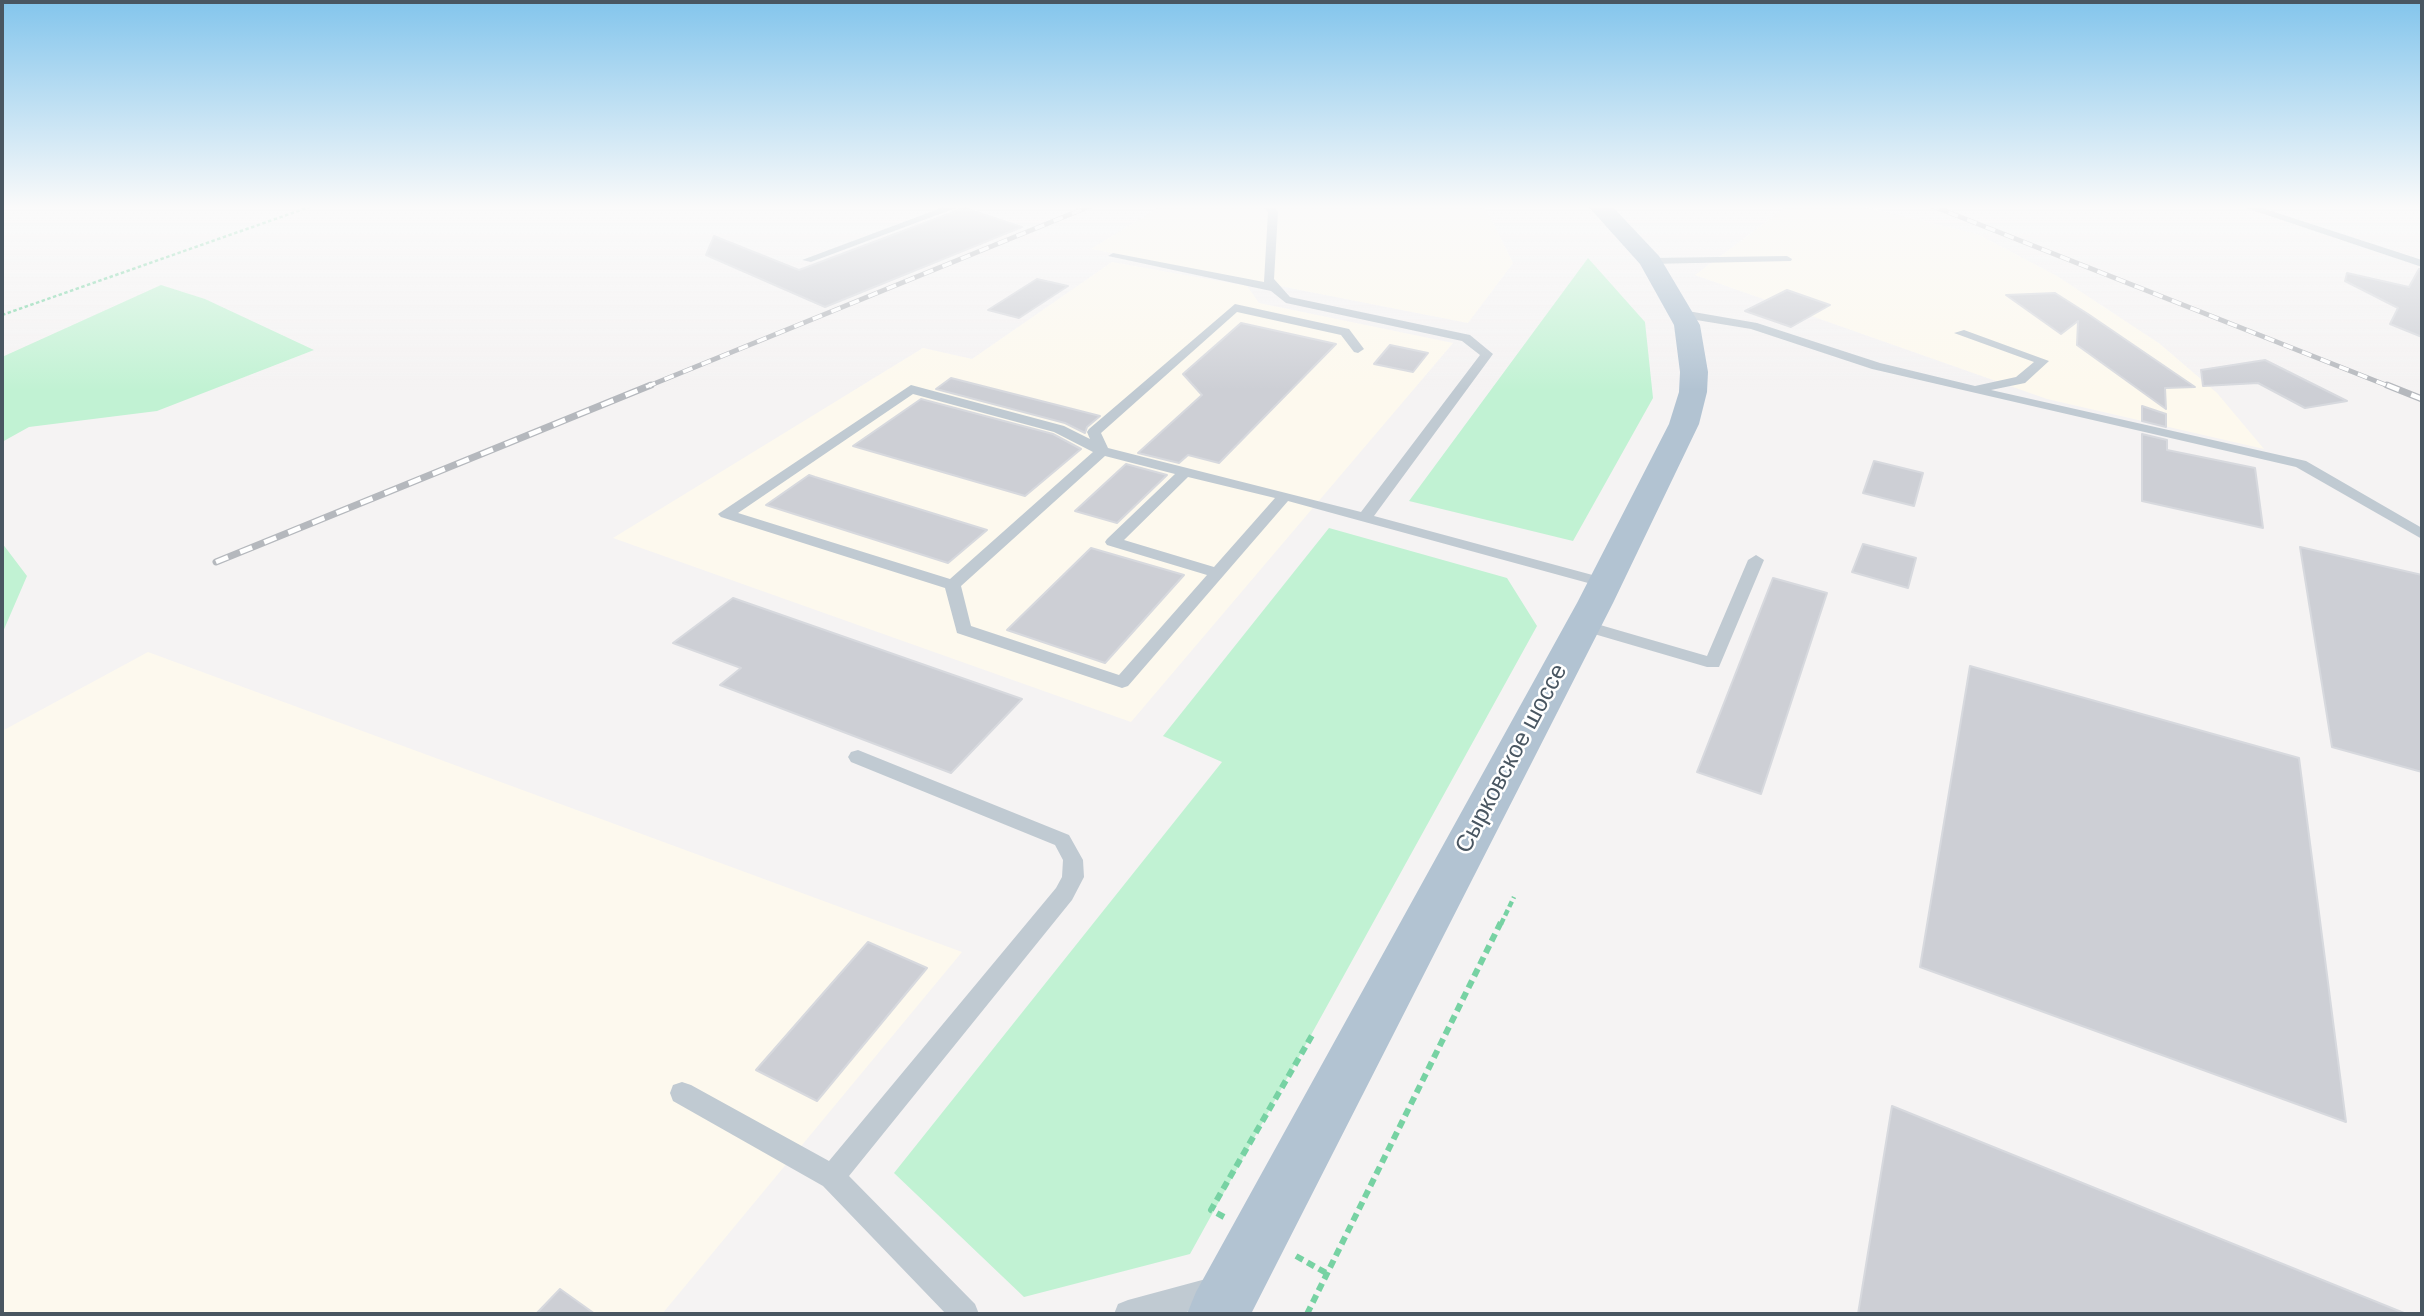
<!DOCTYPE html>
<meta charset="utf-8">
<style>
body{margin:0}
#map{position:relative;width:2424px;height:1316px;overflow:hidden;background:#f5f3f3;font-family:"DM Sans",sans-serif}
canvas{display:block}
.frame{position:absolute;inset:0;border:4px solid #495661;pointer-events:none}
</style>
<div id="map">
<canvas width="2424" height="1316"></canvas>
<div class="frame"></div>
</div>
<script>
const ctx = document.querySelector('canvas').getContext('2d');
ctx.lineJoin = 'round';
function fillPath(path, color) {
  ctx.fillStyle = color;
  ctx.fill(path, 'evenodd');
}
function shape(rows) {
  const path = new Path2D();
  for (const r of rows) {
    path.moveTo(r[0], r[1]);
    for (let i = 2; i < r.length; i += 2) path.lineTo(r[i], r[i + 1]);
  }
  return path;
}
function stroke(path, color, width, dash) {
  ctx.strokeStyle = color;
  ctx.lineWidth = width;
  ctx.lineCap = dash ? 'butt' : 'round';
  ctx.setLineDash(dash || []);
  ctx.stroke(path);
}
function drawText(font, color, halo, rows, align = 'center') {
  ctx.font = font + ' "DM Sans",sans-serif';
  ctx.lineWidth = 5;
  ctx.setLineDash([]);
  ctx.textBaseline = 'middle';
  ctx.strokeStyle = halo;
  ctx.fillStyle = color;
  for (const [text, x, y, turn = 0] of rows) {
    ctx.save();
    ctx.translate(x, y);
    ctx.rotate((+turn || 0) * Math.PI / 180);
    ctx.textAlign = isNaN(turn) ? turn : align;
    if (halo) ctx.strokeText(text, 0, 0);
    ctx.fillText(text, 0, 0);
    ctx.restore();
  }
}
fillPath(shape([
 [1163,205,1484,205,1513,263,1468,323,1091,249],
 [1789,205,1856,205,1977,234,2057,276,2160,344,2217,393,2264,449,2047,399,1695,275],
 [1112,262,1247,286,1259,303,1453,343,1131,722,613,538,923,348,972,359],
 [148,652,962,952,662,1314,2,1314,2,731]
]), '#fdf9ee');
fillPath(shape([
 [1588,258,1645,322,1653,398,1573,541,1409,501],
 [161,285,205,299,314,350,157,411,29,427,2,442,2,357],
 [1329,528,1507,578,1537,626,1190,1254,1024,1297,894,1173,1222,762,1163,736],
 [2,543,27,576,2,634]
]), '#c1f2d3');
const building = shape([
 [964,208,1022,227,825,307,706,255,714,236,799,270,964,208],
 [2419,269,2422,269,2422,337,2390,324,2398,308,2345,281,2347,273,2409,287,2419,269],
 [1037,279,1068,286,1019,318,988,310,1037,279],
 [1787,290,1830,305,1791,327,1745,311,1787,290],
 [2055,293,2088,314,2195,387,2165,388,2166,409,2077,345,2078,321,2061,334,2006,295,2055,293],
 [1241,323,1336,344,1219,463,1188,455,1179,463,1138,453,1202,395,1183,374,1241,323],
 [1390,345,1428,353,1413,372,1374,364,1390,345],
 [2265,360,2347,401,2305,408,2258,383,2203,386,2201,370,2265,360],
 [951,378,1100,416,1087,427,1085,433,1065,423,936,389,951,378],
 [921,399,1053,434,1081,449,1025,496,853,446,921,399],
 [2142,406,2166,414,2166,427,2142,421,2142,406],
 [2142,434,2167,440,2167,450,2255,468,2263,528,2142,501,2142,434],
 [1874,461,1923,473,1914,506,1863,493,1874,461],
 [1126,464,1167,475,1117,523,1075,511,1126,464],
 [809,475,815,477,987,530,948,563,766,505,809,475],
 [1863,544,1916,558,1908,588,1852,572,1863,544],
 [2300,547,2422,575,2422,772,2332,747,2300,547],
 [1091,548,1184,575,1105,663,1007,630,1091,548],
 [1773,578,1827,593,1761,794,1697,772,1773,578],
 [733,598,1022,699,951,773,720,685,741,668,673,643,733,598],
 [1970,666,2299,758,2346,1122,1920,967,1970,666],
 [868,942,927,968,817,1101,756,1070,868,942],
 [1892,1106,2404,1313,2404,1314,1858,1314,1892,1106],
 [560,1289,595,1314,536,1314,560,1289]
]);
fillPath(building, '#cdcfd5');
stroke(building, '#d7d9de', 2);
stroke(shape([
 [2,315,315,205]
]), '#77d2a3', 2.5, [3.5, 2.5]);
stroke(shape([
 [1501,924,1514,897]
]), '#77d2a3', 4.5, [6, 3.5]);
stroke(shape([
 [1224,1217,1211,1210,1314,1032],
 [1296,1256,1328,1274],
 [1307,1314,1501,922]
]), '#77d2a3', 6, [8, 5]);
fillPath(shape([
 [949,205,964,205,811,262,802,260,949,205],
 [1262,205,1273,205,1278,212,1274,279,1290,297,1470,335,1493,354,1374,516,1611,580,1613,583,1611,586,1599,586,1288,501,1128,686,1122,688,957,633,945,588,721,517,718,514,911,385,1064,426,1090,439,1087,432,1089,429,1235,304,1349,329,1364,349,1358,353,1354,352,1341,335,1237,312,1101,433,1108,448,1361,512,1480,355,1462,341,1286,303,1271,291,1108,256,1113,253,1264,282,1268,212,1262,205],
 [913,394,1054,432,1093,452,950,579,738,513,913,394],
 [1105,456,1175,474,1107,539,1105,542,1107,545,1207,575,1119,675,971,626,961,586,1105,456],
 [1188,477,1275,498,1214,567,1124,540,1188,477],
 [2237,205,2253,205,2422,260,2422,267,2237,205],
 [1787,256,1792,259,1791,261,1650,264,1645,261,1650,258,1787,256],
 [1682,310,1757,323,1880,363,1975,386,2016,377,2034,362,1954,333,1964,330,2049,361,2025,383,1991,390,2306,461,2422,528,2422,539,2296,467,1872,369,1751,329,1678,317,1678,311,1682,310],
 [1756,555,1764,560,1719,667,1707,667,1577,629,1575,625,1583,620,1707,656,1748,560,1756,555],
 [858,750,1069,835,1083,860,1084,877,1072,900,849,1176,975,1304,979,1314,946,1314,823,1186,673,1101,670,1093,673,1085,682,1082,691,1085,829,1161,1056,888,1062,877,1063,860,1055,845,851,762,848,757,851,752,858,750],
 [1217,1276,1227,1280,1231,1290,1227,1300,1217,1304,1179,1314,1114,1314,1118,1304,1128,1300,1217,1276]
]), '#c0cad2');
fillPath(shape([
 [1587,205,1611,205,1659,256,1700,325,1708,372,1707,392,1699,424,1613,603,1251,1314,1187,1314,1196,1292,1577,603,1669,424,1679,392,1680,372,1674,325,1640,264,1587,205]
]), '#b2c3d2');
const railFar1 = shape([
 [1930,205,2391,387],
 [646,387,1093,205]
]);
const rail = shape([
 [2387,385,2422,399],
 [216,562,651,385]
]);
stroke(railFar1, '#b5b8bd', 5);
stroke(rail, '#b5b8bd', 7);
stroke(railFar1, '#fff', 3.5, [10]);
stroke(rail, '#fff', 4.5, [13]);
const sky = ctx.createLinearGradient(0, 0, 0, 390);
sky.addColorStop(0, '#83c5ec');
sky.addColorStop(0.53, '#fafafa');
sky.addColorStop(1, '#fafafa00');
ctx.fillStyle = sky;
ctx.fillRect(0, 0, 2424, 390);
drawText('24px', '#495661', '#fff', [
 ["Сырковское шоссе",1512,759,-62]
]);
</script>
